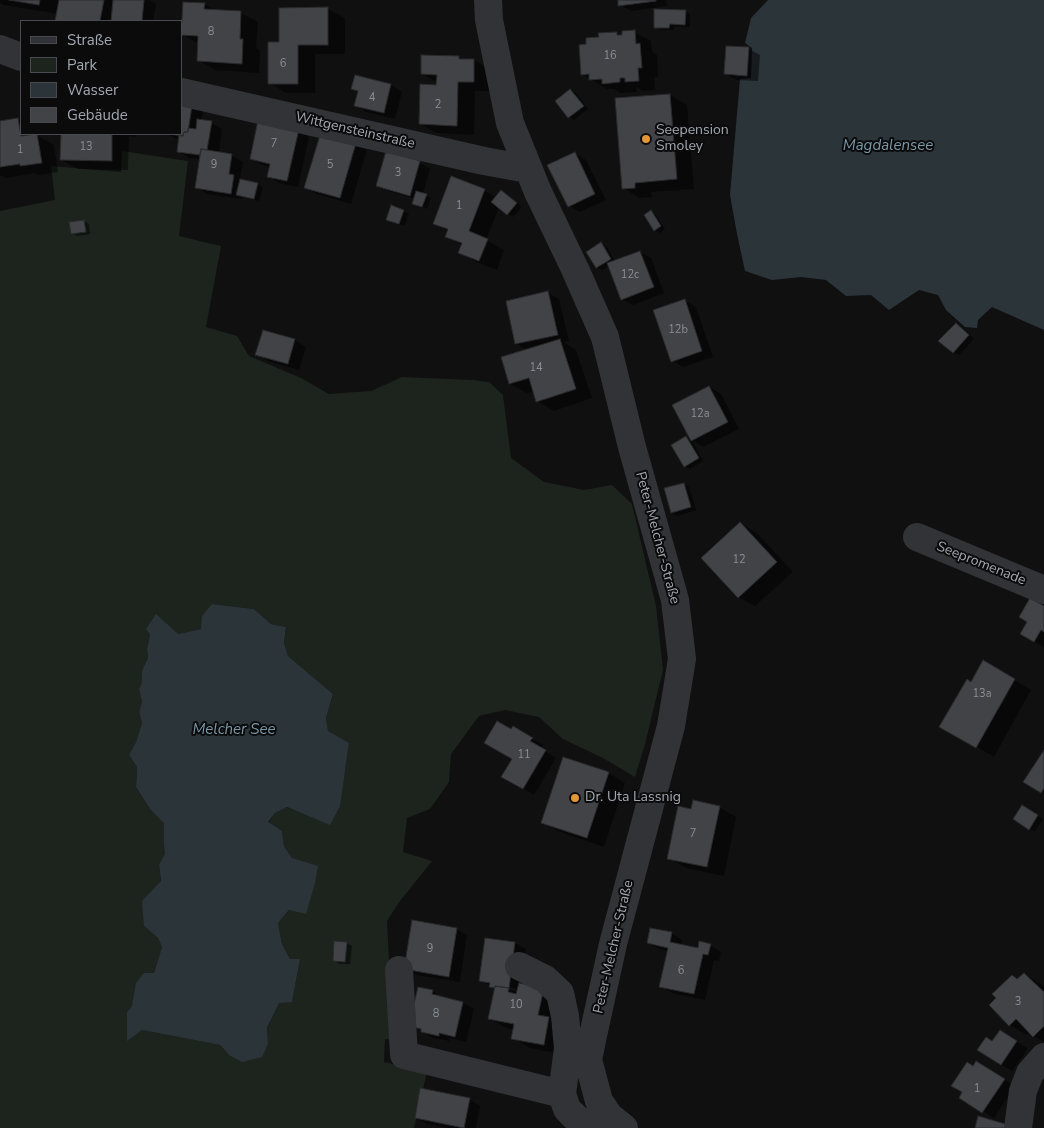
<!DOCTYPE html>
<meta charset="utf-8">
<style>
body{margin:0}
#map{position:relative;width:1044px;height:1128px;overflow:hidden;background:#101011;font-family:"Nunito Sans",sans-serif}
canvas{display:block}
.legend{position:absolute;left:20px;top:20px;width:162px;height:115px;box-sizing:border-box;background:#0b0b0c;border:1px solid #474a4e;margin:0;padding:6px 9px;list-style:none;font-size:15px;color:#a2a8b1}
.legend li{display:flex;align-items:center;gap:10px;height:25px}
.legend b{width:25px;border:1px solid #474a4e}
</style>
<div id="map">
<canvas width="1044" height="1128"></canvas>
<ul class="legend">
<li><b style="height:6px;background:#313336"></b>Straße</li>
<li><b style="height:14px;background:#1d241d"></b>Park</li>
<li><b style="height:14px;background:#2b3439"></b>Wasser</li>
<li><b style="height:14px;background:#414347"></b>Gebäude</li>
</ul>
</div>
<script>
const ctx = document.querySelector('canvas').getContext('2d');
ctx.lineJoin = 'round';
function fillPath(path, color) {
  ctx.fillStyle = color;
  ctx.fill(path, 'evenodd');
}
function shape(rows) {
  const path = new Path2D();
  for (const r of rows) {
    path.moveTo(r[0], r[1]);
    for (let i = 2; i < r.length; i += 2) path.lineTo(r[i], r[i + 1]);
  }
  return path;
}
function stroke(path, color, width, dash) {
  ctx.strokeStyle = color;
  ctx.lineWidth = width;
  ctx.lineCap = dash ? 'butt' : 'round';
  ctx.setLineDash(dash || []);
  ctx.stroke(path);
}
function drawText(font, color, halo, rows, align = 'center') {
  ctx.font = font + ' "Nunito Sans",sans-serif';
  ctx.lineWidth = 4;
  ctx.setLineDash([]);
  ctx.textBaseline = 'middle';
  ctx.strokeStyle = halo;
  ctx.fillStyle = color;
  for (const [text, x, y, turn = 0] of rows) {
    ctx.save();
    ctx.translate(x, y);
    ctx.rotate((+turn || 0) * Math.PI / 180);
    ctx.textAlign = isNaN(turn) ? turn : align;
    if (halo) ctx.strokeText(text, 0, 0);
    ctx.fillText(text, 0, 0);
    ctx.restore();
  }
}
fillPath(shape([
 [122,151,188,161,179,236,221,246,206,327,237,336,249,356,301,378,329,394,371,391,402,377,472,380,489,382,503,395,511,458,544,482,584,490,612,485,632,504,656,606,663,670,645,744,635,777,603,758,563,739,539,717,505,710,479,716,451,754,449,782,430,809,407,818,403,852,432,861,400,901,387,921,393,1040,385,1039,384,1062,427,1072,414,1128,0,1128,0,211,55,200,51,166,121,172],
 [212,604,254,609,271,624,286,627,284,643,288,656,333,694,326,718,328,731,349,744,345,771,330,824,286,807,275,813,268,823,282,831,284,846,292,858,289,910,278,923,282,944,290,959,300,959,292,1002,279,1002,267,1029,268,1044,229,1055,220,1045,142,1030,127,1040,127,1012,132,1006,154,973,162,947,158,938,144,926,161,881,159,865,166,854,164,845,164,822,150,809,136,787,137,767,129,755,136,742,142,723,139,712,142,702,139,689,142,682,142,670,148,658,147,649,150,634,178,634,201,629]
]), '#1d241d');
fillPath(shape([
 [768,0,1044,0,1044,330,992,307,978,320,977,328,965,327,946,310,938,295,919,290,889,310,871,295,846,296,826,280,801,277,772,280,745,271,737,234,730,195,740,79,751,78,752,48,745,43,751,18],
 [212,604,254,609,271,624,286,627,284,643,288,656,333,694,326,718,328,731,349,743,340,806,330,825,287,807,275,813,268,822,282,831,284,846,292,858,318,866,315,883,306,914,289,910,278,923,282,944,290,959,300,959,292,1002,279,1003,267,1028,268,1044,262,1057,242,1062,229,1055,220,1045,142,1030,127,1041,127,1012,132,1006,136,983,144,973,154,973,162,947,158,938,144,926,142,901,161,881,159,865,165,854,164,845,164,823,150,809,136,787,137,767,129,755,136,742,142,723,139,712,142,702,139,689,142,682,142,670,148,658,147,649,150,634,146,629,156,614,178,634,201,629,202,616]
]), '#2b3439');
fillPath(shape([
 [0,0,149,0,156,4,153,21,56,21,58,14,4,5,0,3],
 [619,0,666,0,667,6,631,11,620,5],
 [204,4,217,11,241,13,258,22,256,48,260,50,259,73,215,70,198,60,199,44,182,34],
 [280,9,328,9,345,18,345,54,315,54,315,93,286,93,270,83,280,43],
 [685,11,690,14,690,27,674,27,674,30,660,30,655,27],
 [634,32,651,41,652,52,657,55,658,77,654,77,655,90,643,91,636,87,637,92,620,93,614,89,607,89,582,74,588,45,600,38,617,33,622,36],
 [749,49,760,55,758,81,736,80,725,73],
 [422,56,459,57,465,60,474,60,491,70,490,91,475,91,474,135,437,133,420,124,438,86,438,83,422,74],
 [391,85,402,92,395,119,366,112,355,105,359,92,353,89],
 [571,90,576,93,588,109,574,120,569,117,556,101],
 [670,95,687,105,694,189,651,192,652,197,640,198,623,188,616,99],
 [181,98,204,106,201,121,211,123,222,129,219,153,231,155,243,162,240,179,257,184,263,187,259,201,243,197,242,199,207,194,196,187,200,159,189,158,178,151,180,139,176,139,168,134,181,134],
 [18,119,21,121,21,134,35,134,36,135,54,145,58,172,38,175,35,173,6,178,0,175,0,122],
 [298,130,309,137,298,187,279,183,268,176,270,167,262,165,251,159],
 [62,134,137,134,137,137,129,136,128,170,78,169,61,160],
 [356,144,367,150,351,204,317,194,306,187],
 [575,153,586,160,606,200,580,212,569,206],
 [419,162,430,169,423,194,431,198,427,209,413,203,415,199,389,191,378,185],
 [452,178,485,191,497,198,502,191,522,207,513,217,499,207,486,240,504,250,497,270,476,262,460,252,462,245,446,236,448,231,435,223],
 [404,211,409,214,404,226,387,219],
 [651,212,656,215,665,229,660,233,655,230],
 [84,221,89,224,90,234,77,236,72,233],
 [601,244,607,247,615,261,640,252,651,258,664,293,633,305,622,299,609,266,602,270,597,267],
 [548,293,559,299,569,341,563,342,576,350,592,398,554,411,537,401,534,391,527,393,510,384,528,350,516,344],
 [685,301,696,307,713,357,683,367,672,361],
 [956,324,961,327,974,339,959,355,954,352],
 [263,331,295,340,306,347,299,370,268,361,257,354],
 [709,387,721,394,739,429,703,447,692,440],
 [686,437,692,440,703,461,690,469,685,466],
 [684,484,689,487,696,510,677,516,672,513],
 [740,523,757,533,793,572,755,606,738,597],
 [1044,607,1044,647,1021,634],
 [984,662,1031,690,994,757,941,726,972,683],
 [511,731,524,734,543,745,541,749,556,758,534,795,503,776,513,759],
 [609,773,625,783,604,847,560,832,543,823],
 [719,807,736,817,724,876,686,868,669,858,692,810],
 [1028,809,1043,819,1035,831,1029,829],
 [456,929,467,935,460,982,417,975,406,969],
 [671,933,682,940,681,946,699,950,710,945,721,952,719,961,714,960,705,1000,672,993,661,986,668,951,659,949,648,943],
 [347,943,352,946,350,964,340,964,334,961],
 [515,943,526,949,521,984,560,999,560,1054,530,1048,513,1038,515,1030,506,1028,489,1018,495,989,480,980],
 [491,984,516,989,515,991,495,987],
 [1024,974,1041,984,1044,987,1044,1042,1034,1036,1030,1032,1027,1035,1010,1025,991,1005,1012,976,1018,980],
 [432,991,443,998,463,1003,474,1009,466,1042,450,1038,450,1041,433,1038,410,1025],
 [1012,1038,1028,1049,1012,1071,1001,1064],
 [973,1067,988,1069,1015,1086,994,1118,960,1097],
 [469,1099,480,1106,476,1128,447,1128,427,1124,416,1118]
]), '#0007');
const building = shape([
 [9,0,40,0,39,5,9,0],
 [59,0,104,0,100,21,55,21,59,0],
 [113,0,144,0,142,21,111,21,113,0],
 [618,0,656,0,656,1,618,6,618,0],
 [183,2,205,3,204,9,241,11,240,39,243,39,242,64,197,61,198,36,181,35,183,2],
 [328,7,328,45,298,45,298,84,268,84,268,42,279,42,279,8,328,7],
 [654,9,686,10,685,25,670,24,669,28,654,28,654,9],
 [635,30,636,44,640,43,642,68,638,68,639,81,625,82,625,78,620,78,620,82,602,84,602,79,589,80,589,74,581,75,579,45,586,44,586,38,599,37,598,33,617,32,617,35,622,35,622,31,635,30],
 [726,46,749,47,747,76,724,74,726,46],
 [421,55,459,56,459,59,474,59,474,82,458,82,457,126,419,124,420,84,436,85,437,75,421,74,421,55],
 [355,75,391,84,384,113,354,106,358,91,351,89,355,75],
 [570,89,584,106,568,118,555,101,570,89],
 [670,94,677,179,635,183,635,188,622,189,615,98,670,94],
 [181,97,193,99,188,132,184,132,183,136,169,134,181,134,181,97],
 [18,118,21,136,37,134,42,163,20,166,20,164,0,167,0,121,18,118],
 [197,119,212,121,207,150,201,149,200,155,177,152,179,135,183,136,184,132,188,132,188,128,196,129,197,119],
 [258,120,299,129,287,181,267,177,270,164,250,159,258,120],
 [321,132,356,143,340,198,304,188,321,132],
 [61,134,112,134,112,161,60,160,61,134],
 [201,149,232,154,229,174,234,175,231,194,195,188,201,149],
 [386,151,420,161,410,196,376,186,386,151],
 [575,152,595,194,568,207,547,165,575,152],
 [451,176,485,189,469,231,488,239,479,261,458,253,462,243,445,237,448,229,433,224,451,176],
 [240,179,258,183,254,199,236,195,240,179],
 [501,190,517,203,507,215,491,202,501,190],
 [416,191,427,194,422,207,412,204,416,191],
 [391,205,404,210,399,224,386,220,391,205],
 [651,210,661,226,654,231,644,215,651,210],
 [84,220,86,232,71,234,69,222,84,220],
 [601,242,611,259,596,268,586,252,601,242],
 [640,251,654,287,621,300,607,263,640,251],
 [548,291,558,335,515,344,506,301,548,291],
 [685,299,702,351,671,362,653,310,685,299],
 [956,323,969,335,953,353,938,341,956,323],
 [263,330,295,339,288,364,255,355,263,330],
 [560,339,576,389,536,402,529,378,509,384,501,357,560,339],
 [709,386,728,422,691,441,672,405,709,386],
 [686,436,699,458,684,467,671,445,686,436],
 [684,483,691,507,671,513,664,488,684,483],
 [740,522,777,562,738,598,701,558,740,522],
 [1030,598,1044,606,1044,632,1041,630,1034,642,1020,634,1027,622,1019,617,1030,598],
 [983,660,1015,679,976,748,939,727,967,679,971,682,983,660],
 [497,721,511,729,513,726,533,738,530,741,546,750,523,789,501,777,512,759,484,743,497,721],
 [1044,750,1044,788,1041,793,1023,782,1044,750],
 [563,757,609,772,587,838,541,823,563,757],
 [693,800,720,806,707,867,667,859,678,806,691,809,693,800],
 [1022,805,1038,815,1029,830,1013,819,1022,805],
 [412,920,457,928,449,977,404,969,412,920],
 [650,928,672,932,670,942,698,948,699,941,711,944,708,955,703,954,694,994,659,987,668,948,647,943,650,928],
 [485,938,515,942,509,988,495,986,495,988,489,987,490,983,479,981,485,938],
 [334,941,347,942,345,962,333,961,334,941],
 [1024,973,1044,992,1044,1026,1033,1037,1016,1019,1009,1026,989,1005,996,998,992,994,1012,975,1017,979,1024,973],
 [519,983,544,988,538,1015,549,1017,544,1045,511,1039,514,1024,488,1019,495,986,509,988,508,992,516,994,519,983],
 [418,987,433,990,432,994,463,1002,455,1037,439,1033,439,1036,421,1032,421,1029,409,1026,418,987],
 [1000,1030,1017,1041,1001,1065,977,1050,986,1037,992,1041,1000,1030],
 [976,1061,1005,1079,982,1113,959,1098,962,1092,951,1086,967,1062,973,1066,976,1061],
 [420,1088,470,1098,464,1128,415,1118,420,1088],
 [978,1116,1012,1126,1012,1128,975,1128,978,1116]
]);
fillPath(building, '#414347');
stroke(building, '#2a2a2d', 1);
stroke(shape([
 [488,0,489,20,510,123,538,192,575,269,605,337,632,447,675,600,682,659,671,726,613,944,592,1040,588,1060,599,1101,609,1116,624,1128],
 [0,49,21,57],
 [181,92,484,161,528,169],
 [917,537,1044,590],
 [519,966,545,979,560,993,565,1016,568,1048,562,1094],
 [399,970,404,1055,562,1094,567,1109,579,1121,592,1123,609,1116],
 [1018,1128,1023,1091,1030,1073,1044,1057]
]), '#313336', 28);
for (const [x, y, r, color] of [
 [646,139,5,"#e29637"],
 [575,798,5,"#e29637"]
]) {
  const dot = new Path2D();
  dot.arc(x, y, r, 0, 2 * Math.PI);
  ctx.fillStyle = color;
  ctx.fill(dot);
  stroke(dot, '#0b0b0c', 2);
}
drawText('11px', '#8a8f96', null, [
 ["8",211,32],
 ["16",610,56],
 ["6",283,64],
 ["4",372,98],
 ["2",438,105],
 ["7",274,144],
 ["13",86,147],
 ["1",20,150],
 ["9",214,165],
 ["5",330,165],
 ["3",398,173],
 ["1",459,206],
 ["12c",630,275],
 ["12b",678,330],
 ["14",536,368],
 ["12a",700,414],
 ["12",739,560],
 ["13a",982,694],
 ["11",524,755],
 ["7",693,834],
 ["9",430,949],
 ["6",681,971],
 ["3",1018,1002],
 ["10",516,1005],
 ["8",436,1014],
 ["1",977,1089]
]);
drawText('14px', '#a2a8b1', '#0b0b0c', [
 ["Wittgensteinstraße",355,131,13],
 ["Peter-Melcher-Straße",657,538,75],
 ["Seepromenade",981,564,22],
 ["Peter-Melcher-Straße",614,947,-77]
]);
drawText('14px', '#a2a8b1', '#0b0b0c', [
 ["Seepension",656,131],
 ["Smoley",656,147],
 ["Dr. Uta Lassnig",585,798]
], 'left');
drawText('italic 15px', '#7b99aa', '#0b0b0c', [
 ["Magdalensee",888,146],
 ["Melcher See",234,730]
]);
</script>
